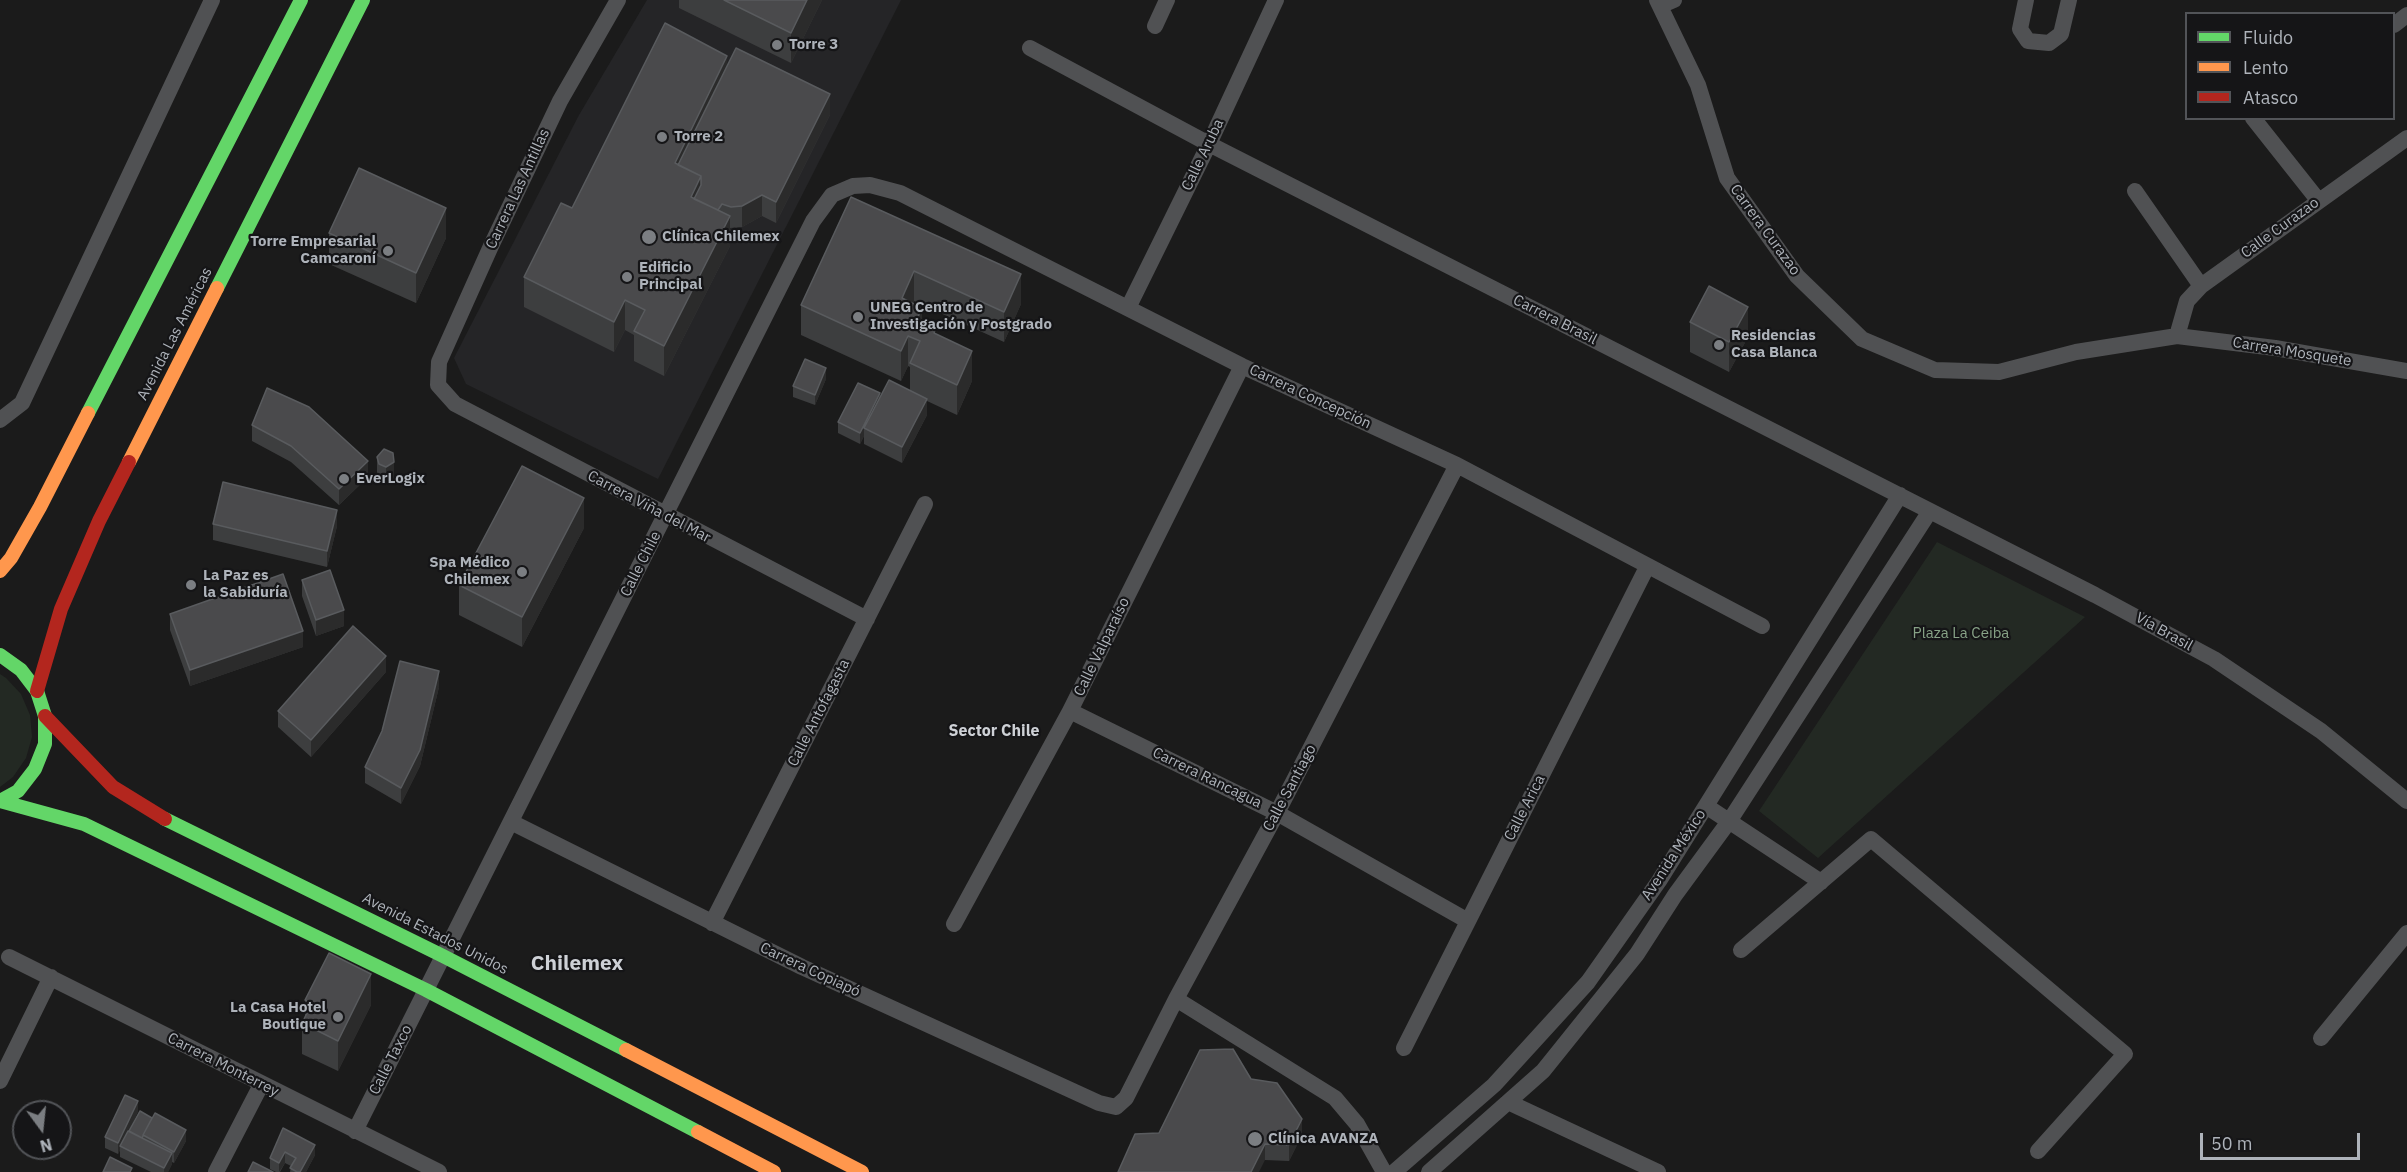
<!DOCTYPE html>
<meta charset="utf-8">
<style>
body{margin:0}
#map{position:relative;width:2407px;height:1172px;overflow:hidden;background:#1b1b1b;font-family:"IBM Plex Sans",sans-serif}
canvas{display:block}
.legend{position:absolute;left:2185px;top:12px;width:210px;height:108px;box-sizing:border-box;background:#151517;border:2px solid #525458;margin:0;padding:8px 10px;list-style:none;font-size:18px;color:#aeb3ba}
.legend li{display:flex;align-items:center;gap:12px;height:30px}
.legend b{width:30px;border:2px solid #525458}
.north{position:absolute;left:12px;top:1100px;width:60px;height:60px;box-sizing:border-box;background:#151517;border:2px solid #525458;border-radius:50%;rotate:165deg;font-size:16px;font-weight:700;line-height:24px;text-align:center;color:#aeb3ba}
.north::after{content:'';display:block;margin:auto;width:21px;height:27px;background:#7b7e82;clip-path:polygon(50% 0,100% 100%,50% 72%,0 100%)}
.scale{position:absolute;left:2200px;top:1133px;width:160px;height:27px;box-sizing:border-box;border:3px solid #aeb3ba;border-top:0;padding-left:8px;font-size:18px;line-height:21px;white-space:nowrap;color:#aeb3ba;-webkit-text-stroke:4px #151517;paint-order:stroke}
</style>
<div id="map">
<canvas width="2407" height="1172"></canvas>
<ul class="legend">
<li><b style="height:8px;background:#63d668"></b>Fluido</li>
<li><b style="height:8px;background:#ff974d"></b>Lento</li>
<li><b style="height:8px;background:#b3261e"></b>Atasco</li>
</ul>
<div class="north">N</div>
<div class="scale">50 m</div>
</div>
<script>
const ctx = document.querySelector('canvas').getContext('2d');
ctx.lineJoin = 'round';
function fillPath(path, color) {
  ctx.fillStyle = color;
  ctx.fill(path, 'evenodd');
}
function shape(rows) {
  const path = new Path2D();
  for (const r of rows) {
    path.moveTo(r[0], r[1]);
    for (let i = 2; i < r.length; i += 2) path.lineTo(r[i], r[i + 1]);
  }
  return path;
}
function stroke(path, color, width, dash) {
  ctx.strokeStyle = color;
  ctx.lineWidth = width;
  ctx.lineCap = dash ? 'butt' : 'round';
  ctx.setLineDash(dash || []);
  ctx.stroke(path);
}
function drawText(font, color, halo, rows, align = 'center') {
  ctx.font = font + ' "IBM Plex Sans",sans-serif';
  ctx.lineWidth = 4.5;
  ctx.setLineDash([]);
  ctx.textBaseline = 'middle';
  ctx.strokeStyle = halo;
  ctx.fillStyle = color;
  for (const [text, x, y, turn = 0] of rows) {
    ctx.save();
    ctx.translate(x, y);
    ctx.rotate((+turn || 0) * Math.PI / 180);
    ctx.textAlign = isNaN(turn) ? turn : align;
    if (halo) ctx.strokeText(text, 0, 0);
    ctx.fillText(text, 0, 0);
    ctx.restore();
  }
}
fillPath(shape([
 [647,0,901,0,658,479,466,384,454,358,579,115]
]), '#252527');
fillPath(shape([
 [1937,542,2085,617,1818,858,1759,811],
 [0,674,6,678,21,694,30,715,32,737,26,758,13,777,0,787]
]), '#232923');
stroke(shape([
 [618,0,560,101,491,246,439,362,438,385,455,404,867,619],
 [1657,0,1698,85,1727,178,1797,276,1862,339,1935,370,1999,372,2076,352,2177,336,2275,348,2407,371],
 [2026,0,2020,29,2028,41,2049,43,2061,34,2069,0],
 [1660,6,1674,0],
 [2394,25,2407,15],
 [1155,26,1167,0],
 [1030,48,1209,144,2095,595,2173,637,2214,659,2321,731,2407,801],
 [2253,118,2318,200],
 [2135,191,2201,286],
 [1128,308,1209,144,1276,0],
 [2177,336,2187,301,2201,286,2407,138],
 [0,420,22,403,212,0],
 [1070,711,1277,813,1468,921],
 [1706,806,1821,882],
 [511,822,802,967,1099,1103,1116,1107,1126,1098,1176,999,1277,813,1457,465],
 [712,923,925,504],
 [954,924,1070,711,1242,366],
 [1741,950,1871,839,2125,1054,2038,1151],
 [9,957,439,1172],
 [1176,999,1335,1098,1357,1124,1384,1172],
 [2321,1038,2407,933],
 [1404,1048,1647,567],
 [0,1081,51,977],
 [1508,1102,1658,1172],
 [355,1131,813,221,832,195,853,186,870,185,900,193,1242,366,1457,465,1762,626],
 [216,1172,261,1085],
 [1394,1172,1494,1085,1588,982,1659,881,1900,495],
 [1429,1172,1543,1071,1637,954,1675,895,1730,820,1930,511]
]), '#505153', 16);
stroke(shape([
 [217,288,363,0],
 [88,413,301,0],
 [0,655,21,670,37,691,45,716,45,744,35,769,18,791,0,801],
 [0,801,84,824,426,990,698,1132],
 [165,819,443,956,626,1050]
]), '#63d668', 14);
stroke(shape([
 [129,462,217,288],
 [0,571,11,558,40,507,88,413],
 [626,1050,862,1172],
 [698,1132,774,1172]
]), '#ff974d', 14);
stroke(shape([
 [37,691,61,609,99,521,129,462],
 [45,716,113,787,165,819]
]), '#b3261e', 14);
fillPath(shape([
 [679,0,822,0,791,63,679,8],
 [727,65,830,115,776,223,762,216,742,227,730,228,730,246,664,376,634,361,634,335,625,330,614,352,524,307,524,277,572,208],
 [851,197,1021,304,1004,342,914,301,913,303,922,321,936,334,972,381,957,415,927,401,927,415,902,463,864,444,864,436,860,444,838,433,838,422,880,398,910,391,910,367,908,366,901,381,801,335,801,305],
 [329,233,446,238,416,303,329,264],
 [1690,322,1748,337,1729,372,1690,352],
 [826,379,815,405,793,397,793,386],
 [252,425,368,477,339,505,291,462,252,441],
 [384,449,394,478,386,483,379,480,377,473,377,457],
 [213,524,337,526,327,567,213,540],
 [584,528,522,647,459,615,459,585],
 [302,580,344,626,316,636,302,596],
 [170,614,303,647,190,686,170,630],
 [386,672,311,757,278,727,278,711],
 [439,687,420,766,401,804,365,783,365,767],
 [305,1000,371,1005,338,1071,302,1054,302,1023,305,1017],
 [1251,1079,1302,1135,1289,1161,1265,1160,1159,1133],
 [138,1111,129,1131,186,1141,174,1163,172,1162,172,1164,168,1172,151,1172,120,1157,120,1150,118,1154,105,1148,105,1137],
 [283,1128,315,1155,306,1172,290,1172,291,1166,285,1163,280,1172,276,1172,270,1169,270,1158]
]), '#3d3e3f');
fillPath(shape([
 [807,0,822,0,791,63,791,33],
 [727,56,727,86,675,172,675,163],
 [830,94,830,115,776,223,776,202],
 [701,176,701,206,691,197],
 [762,195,762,216,742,227,742,206],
 [446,208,446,238,416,303,416,273],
 [730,216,730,246,664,376,664,346],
 [914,271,914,301,902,329,902,298],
 [1021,274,1021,304,1004,342,1004,312],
 [625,300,625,330,614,352,614,322],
 [1748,307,1748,337,1729,372,1729,342],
 [922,308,922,338,917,319],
 [908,336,908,366,901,381,901,351],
 [972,351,972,381,957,415,957,385],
 [826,368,826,379,815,405,815,395],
 [880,393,880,404,864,428,864,436,860,444,860,433],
 [927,399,927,415,902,463,902,447],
 [368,461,368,477,339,505,339,489],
 [394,462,394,478,386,483,386,467],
 [584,498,584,528,522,647,522,617],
 [337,510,337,526,327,567,327,551],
 [344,610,344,626,316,636,316,620],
 [303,631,303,647,190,686,190,670],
 [386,656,386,672,311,757,311,740],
 [439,671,439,687,420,766,401,804,401,788],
 [371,974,371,1005,338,1071,338,1041],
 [138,1101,138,1111,122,1147,120,1146,120,1150,118,1154,118,1143],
 [1302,1119,1302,1135,1289,1161,1289,1145],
 [186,1130,186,1141,174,1163,174,1152],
 [1265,1144,1265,1160,1259,1172,1251,1172],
 [315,1145,315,1155,306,1172,300,1172],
 [285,1152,285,1163,279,1172,279,1163],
 [172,1153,172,1164,168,1172,164,1172,164,1168]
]), '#2b2b2b');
const building = shape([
 [724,0,807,0,791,33,724,0],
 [665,23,727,56,675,163,701,176,691,197,730,216,664,346,634,331,645,310,625,300,614,322,524,277,561,203,572,208,665,23],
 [736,48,830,94,776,202,762,195,742,206,731,207,722,204,718,210,694,199,701,185,701,176,678,165,736,48],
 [359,168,446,208,416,273,329,233,359,168],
 [851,197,1021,274,1004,312,914,271,902,298,922,308,917,319,936,327,934,333,972,351,957,385,910,363,920,341,908,336,901,351,801,305,851,197],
 [1709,286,1748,307,1729,342,1690,322,1709,286],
 [805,359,826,368,815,395,793,386,805,359],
 [889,380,927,399,902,447,864,428,889,380],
 [858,383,880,393,860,433,838,422,858,383],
 [267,388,309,407,368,461,339,489,291,446,252,425,267,388],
 [384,449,393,453,394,462,386,467,379,464,377,457,384,449],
 [522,466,584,498,522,617,459,585,522,466],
 [223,482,337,510,327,551,213,524,223,482],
 [330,570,344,610,316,620,302,580,330,570],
 [283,574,303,631,190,670,170,614,283,574],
 [353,626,386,656,311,740,278,711,353,626],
 [400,661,439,671,420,750,401,788,365,767,382,731,400,661],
 [329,953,371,974,338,1041,302,1023,312,1003,305,1000,329,953],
 [1233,1049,1251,1079,1277,1083,1302,1119,1289,1145,1265,1144,1251,1172,1118,1172,1135,1134,1159,1133,1200,1050,1233,1049],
 [125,1095,138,1101,118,1143,105,1137,125,1095],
 [140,1111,152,1118,143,1135,143,1136,142,1138,129,1131,140,1111],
 [155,1113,186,1130,174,1152,143,1135,155,1113],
 [283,1128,315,1145,300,1172,297,1172,290,1168,296,1158,285,1152,279,1163,270,1158,283,1128],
 [128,1131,172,1153,164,1168,120,1146,128,1131],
 [110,1157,132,1168,130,1172,103,1172,110,1157],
 [253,1162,273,1172,248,1172,253,1162]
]);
fillPath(building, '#4a4a4c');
stroke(building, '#595b5e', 1.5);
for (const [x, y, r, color] of [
 [777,45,6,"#7b7e82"],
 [662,137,6,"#7b7e82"],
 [649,237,8,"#7b7e82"],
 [388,251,6,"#7b7e82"],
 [627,277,6,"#7b7e82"],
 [858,317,6,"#7b7e82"],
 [1719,345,6,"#7b7e82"],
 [344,479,6,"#7b7e82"],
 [522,572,6,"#7b7e82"],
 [191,585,6,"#7b7e82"],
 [338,1017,6,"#7b7e82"],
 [1255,1139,8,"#7b7e82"]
]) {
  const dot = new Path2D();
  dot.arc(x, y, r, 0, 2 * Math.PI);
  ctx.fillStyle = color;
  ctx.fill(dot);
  stroke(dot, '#151517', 2);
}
drawText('bold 15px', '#aeb3ba', '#151517', [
 ["Torre 3",789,45],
 ["Torre 2",674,137],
 ["Clínica Chilemex",662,237],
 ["Torre Empresarial",376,242,"right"],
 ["Camcaroní",376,259,"right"],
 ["Edificio",639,268],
 ["Principal",639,285],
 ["UNEG Centro de",870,308],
 ["Investigación y Postgrado",870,325],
 ["Residencias",1731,336],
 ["Casa Blanca",1731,353],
 ["EverLogix",356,479],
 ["Spa Médico",510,563,"right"],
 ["Chilemex",510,580,"right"],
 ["La Paz es",203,576],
 ["la Sabiduría",203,593],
 ["La Casa Hotel",326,1008,"right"],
 ["Boutique",326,1025,"right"],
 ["Clínica AVANZA",1268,1139]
], 'left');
drawText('15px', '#aeb3ba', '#151517', [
 ["Calle Aruba",1203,155,-64],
 ["Carrera Las Antillas",518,189,-65],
 ["Calle Curazao",2280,228,-36],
 ["Carrera Curazao",1765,230,54],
 ["Carrera Brasil",1555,320,27],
 ["Avenida Las Américas",175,334,-63],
 ["Carrera Mosquete",2292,352,9],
 ["Carrera Concepción",1310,397,25],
 ["Carrera Viña del Mar",649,507,28],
 ["Calle Chile",641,564,-63],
 ["Vía Brasil",2164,632,29],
 ["Calle Valparaíso",1102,647,-64],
 ["Calle Antofagasta",819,713,-63],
 ["Carrera Rancagua",1207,778,26],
 ["Calle Santiago",1290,788,-62],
 ["Calle Arica",1525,808,-63],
 ["Avenida México",1674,855,-57],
 ["Avenida Estados Unidos",435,934,27],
 ["Carrera Copiapó",810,970,25],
 ["Calle Taxco",391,1060,-63],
 ["Carrera Monterrey",223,1065,27]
]);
drawText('15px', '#88a387', '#151517', [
 ["Plaza La Ceiba",1961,634]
]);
drawText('bold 16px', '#ced1d6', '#151517', [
 ["Sector Chile",994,731]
]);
drawText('bold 21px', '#ced1d6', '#151517', [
 ["Chilemex",577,964]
]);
</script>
